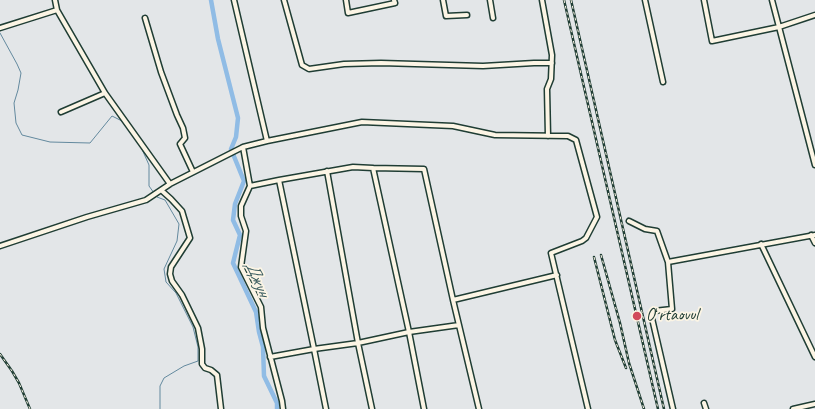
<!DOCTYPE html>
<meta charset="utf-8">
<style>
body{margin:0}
canvas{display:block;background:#e3e6e8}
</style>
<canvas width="815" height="409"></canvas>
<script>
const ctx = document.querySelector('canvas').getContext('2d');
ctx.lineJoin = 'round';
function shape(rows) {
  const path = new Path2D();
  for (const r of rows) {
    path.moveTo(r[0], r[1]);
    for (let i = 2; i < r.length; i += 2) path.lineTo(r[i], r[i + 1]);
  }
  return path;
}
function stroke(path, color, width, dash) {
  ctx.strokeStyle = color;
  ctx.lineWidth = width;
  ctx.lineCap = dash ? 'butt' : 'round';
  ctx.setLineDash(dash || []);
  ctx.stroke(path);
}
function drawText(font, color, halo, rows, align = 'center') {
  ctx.font = font + ' Caveat,sans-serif';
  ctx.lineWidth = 3.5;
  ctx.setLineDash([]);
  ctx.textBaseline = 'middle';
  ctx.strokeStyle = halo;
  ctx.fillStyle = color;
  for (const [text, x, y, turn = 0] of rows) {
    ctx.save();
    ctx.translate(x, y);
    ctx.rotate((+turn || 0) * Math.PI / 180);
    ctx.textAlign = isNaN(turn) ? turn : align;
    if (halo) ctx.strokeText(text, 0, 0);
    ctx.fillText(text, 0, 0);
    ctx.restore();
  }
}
stroke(shape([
 [0,33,17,64,21,73,18,90,14,103,16,123,22,135,50,142,90,143,112,116,124,122],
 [141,147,149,165,149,186,154,193],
 [156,195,157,197,165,200,179,224,177,241,164,269,166,282,176,293,193,327,198,347,198,361,184,366,164,378,160,386,160,409]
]), '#63899e', 1);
stroke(shape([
 [211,0,218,39,238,118,236,137,231,149,244,181,235,204,233,220,240,235,233,263,256,312,259,332,263,347,264,376,277,403,277,409]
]), '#90bce5', 4.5);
const minor = shape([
 [55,0,57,10,105,93,170,184],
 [234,0,267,141],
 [284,0,302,65,309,69,344,64,381,63,483,66,534,63,552,63],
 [346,0,348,13,395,3,394,0],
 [443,0,446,16,467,15],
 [490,0,493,18],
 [542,0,552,55,551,79,547,89,548,136],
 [645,0,663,82],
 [704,0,712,41,779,27,815,15],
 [772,0,815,165],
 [145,18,161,72,177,115,183,128,185,138,180,144,193,172],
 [0,28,57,10],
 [61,112,105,93],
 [243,147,250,186,241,206,241,216,246,231,241,267,261,307,263,328,282,401,283,409],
 [373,168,409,332,424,409],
 [327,171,358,343,372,409],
 [279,180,314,349,326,409],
 [250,186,279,180,353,167,373,168,424,169,453,300,479,409],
 [161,190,171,199,182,211,190,238,171,267,170,274,172,281,182,295,198,328,202,349,202,364,205,368,211,370,217,375,221,409],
 [629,221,645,229,657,231,668,262,672,309,654,311,652,312,651,314,673,409],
 [811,235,815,243],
 [761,244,815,357],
 [0,246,87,217,146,200,170,184,243,147,267,141,362,122,453,126,495,135,568,136,576,140,597,217,586,238,582,241,551,253,588,409],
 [668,262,815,235],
 [453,300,557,275],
 [270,357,314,349,358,343,409,332,459,325],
 [704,403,706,409],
 [793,409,815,404]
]);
stroke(minor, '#1f3d34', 7);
stroke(minor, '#fcf5e5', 4);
const rail = shape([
 [564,0,658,409],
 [571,0,664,409],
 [601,255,620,323,629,363,644,409],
 [594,257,615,340,626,368],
 [0,354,12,371,19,383,30,409]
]);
stroke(rail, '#1f3d34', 2.5);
stroke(rail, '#fcf5e5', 1, [3]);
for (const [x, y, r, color] of [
 [637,316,5,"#d1495b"]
]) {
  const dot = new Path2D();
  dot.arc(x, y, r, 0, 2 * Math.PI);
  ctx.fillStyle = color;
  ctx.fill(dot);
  stroke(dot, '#fcf5e5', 1.5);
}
drawText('17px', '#1f3d34', '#fcf5e5', [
 ["Oʻrtaovul",646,316]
], 'left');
drawText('italic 18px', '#3b5d60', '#fcf5e5', [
 ["Джун",257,279,66]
]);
</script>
